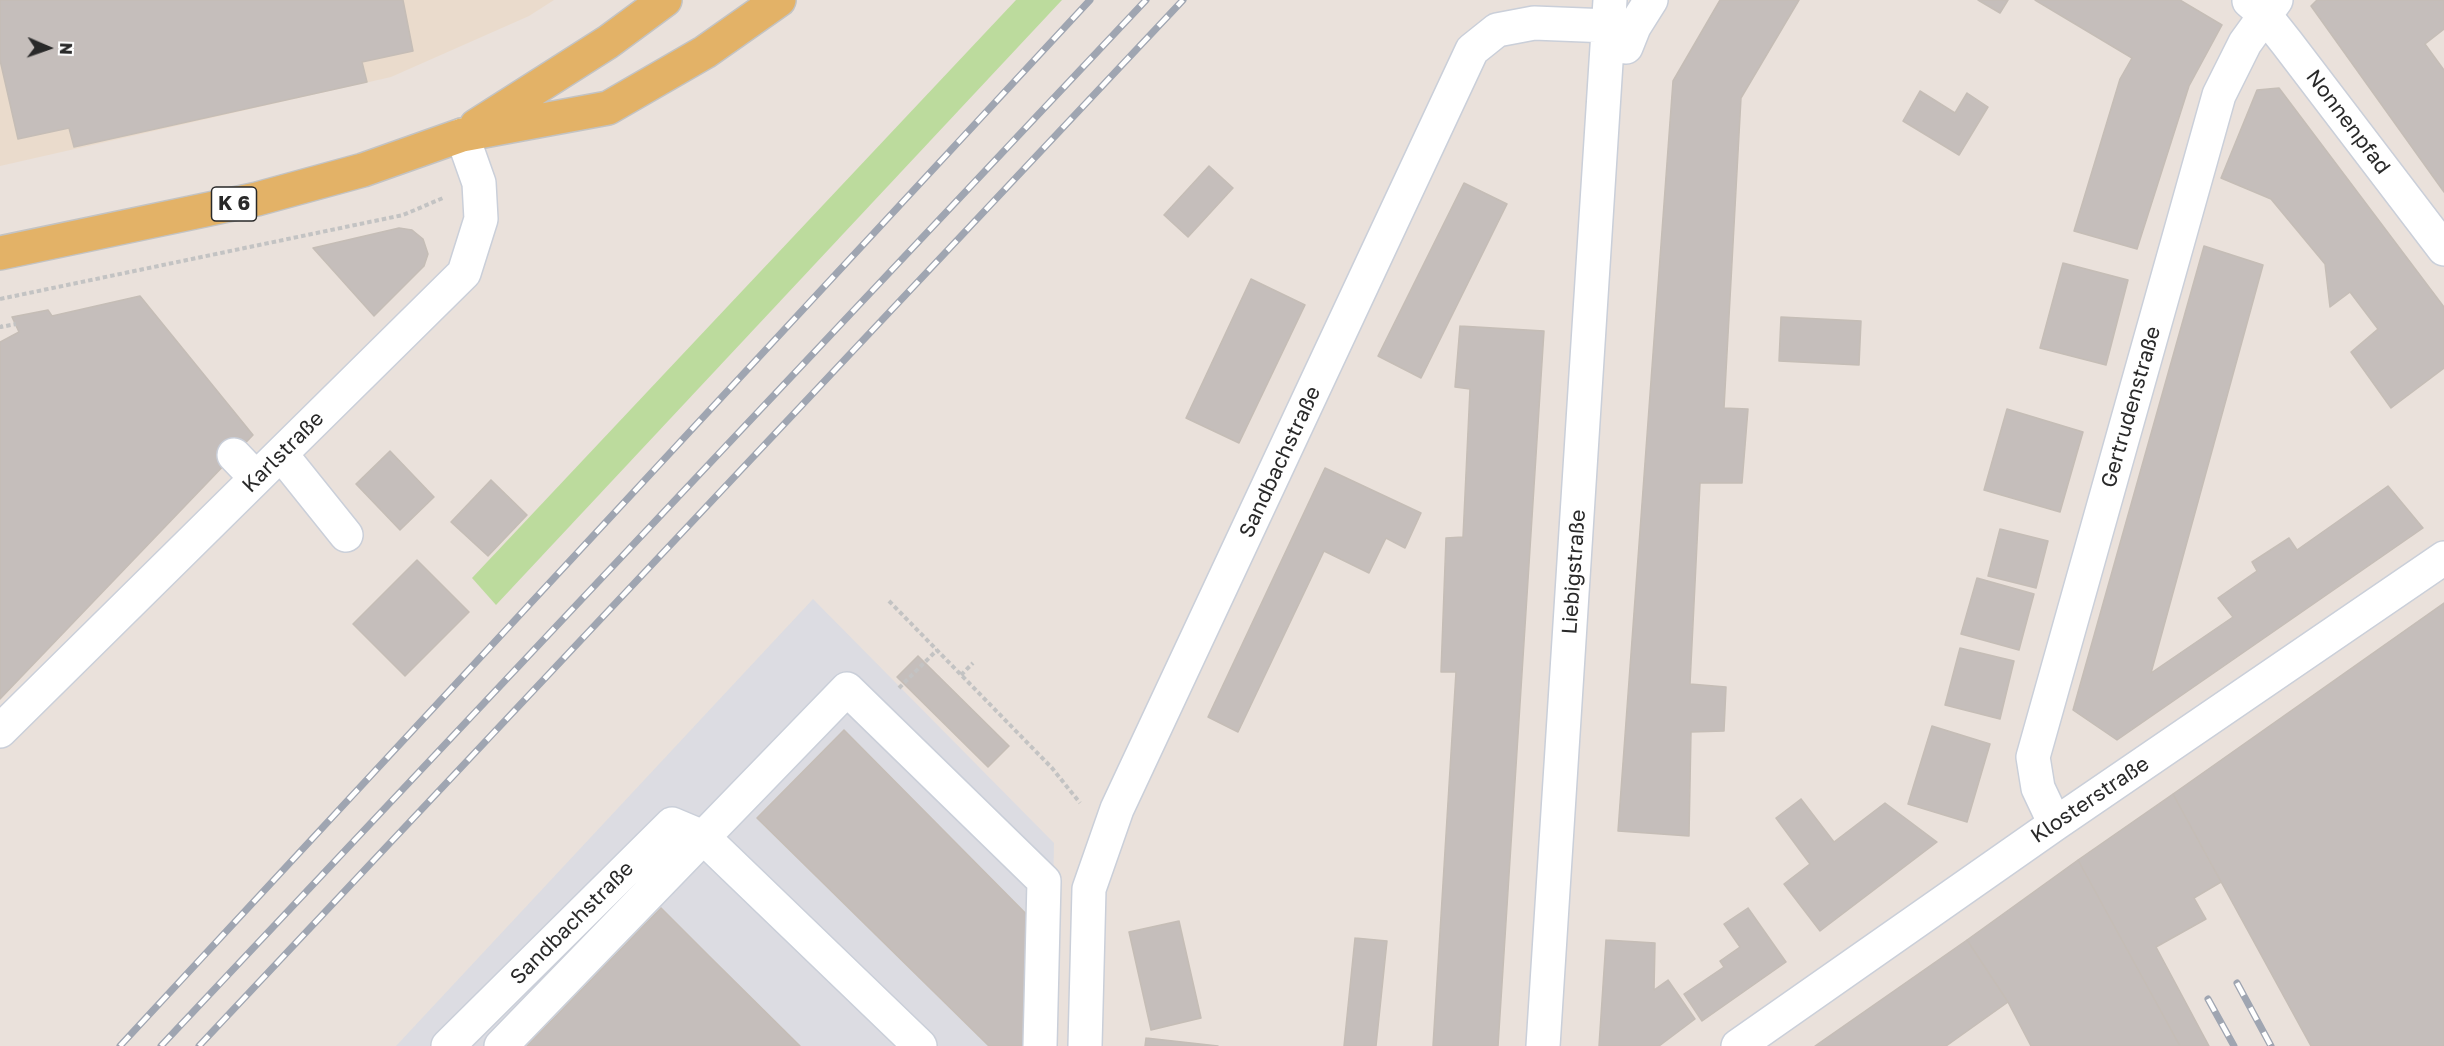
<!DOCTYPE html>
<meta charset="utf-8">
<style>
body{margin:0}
#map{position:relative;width:2444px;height:1046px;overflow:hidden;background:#eae1db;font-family:"Golos Text",sans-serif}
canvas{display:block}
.north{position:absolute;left:18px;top:18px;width:60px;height:60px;-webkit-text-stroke:4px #fff;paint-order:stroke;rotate:92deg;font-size:16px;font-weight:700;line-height:24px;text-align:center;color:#292929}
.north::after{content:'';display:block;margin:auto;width:21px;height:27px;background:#292929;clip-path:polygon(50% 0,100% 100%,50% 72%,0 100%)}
</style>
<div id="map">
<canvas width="2444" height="1046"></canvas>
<div class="north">N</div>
</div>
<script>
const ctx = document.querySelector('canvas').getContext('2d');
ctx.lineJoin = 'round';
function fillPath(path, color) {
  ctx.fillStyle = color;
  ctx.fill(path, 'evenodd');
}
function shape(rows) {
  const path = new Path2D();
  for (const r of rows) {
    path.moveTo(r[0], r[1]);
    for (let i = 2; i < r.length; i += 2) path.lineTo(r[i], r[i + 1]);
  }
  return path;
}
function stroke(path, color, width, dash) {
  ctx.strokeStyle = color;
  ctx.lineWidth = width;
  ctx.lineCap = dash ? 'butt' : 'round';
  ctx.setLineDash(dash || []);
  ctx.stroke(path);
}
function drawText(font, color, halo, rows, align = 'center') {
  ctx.font = font + ' "Golos Text",sans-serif';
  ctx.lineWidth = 5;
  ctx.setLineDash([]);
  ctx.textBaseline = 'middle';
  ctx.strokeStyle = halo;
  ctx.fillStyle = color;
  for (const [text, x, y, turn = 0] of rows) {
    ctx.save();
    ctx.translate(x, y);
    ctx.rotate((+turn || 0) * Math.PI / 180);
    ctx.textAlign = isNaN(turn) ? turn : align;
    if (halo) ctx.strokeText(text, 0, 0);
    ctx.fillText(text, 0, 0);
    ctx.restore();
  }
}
fillPath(shape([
 [813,599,1054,843,1050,1046,396,1046]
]), '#dcdce2');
fillPath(shape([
 [0,0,554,0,529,16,391,77,0,166]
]), '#eadbcc');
fillPath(shape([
 [1016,0,1062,0,496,605,472,578]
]), '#bcdb9d');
const building = shape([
 [0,0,403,0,413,51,362,62,367,82,74,147,69,128,18,139,0,60,0,0],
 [1720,0,1799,0,1741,98,1724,408,1748,409,1742,483,1700,483,1690,684,1726,687,1724,731,1691,732,1689,836,1618,831,1673,81,1720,0],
 [1978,0,2008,0,2000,13,1978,0],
 [2035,0,2180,0,2222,25,2189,86,2137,249,2074,231,2120,79,2132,58,2035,0],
 [2317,0,2444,0,2444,29,2425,44,2444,70,2444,192,2311,6,2317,0],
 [2279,88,2444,307,2444,368,2391,408,2351,352,2378,329,2350,292,2330,307,2325,264,2271,199,2221,178,2257,90,2279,88],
 [1920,91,1955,113,1967,93,1988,107,1959,155,1903,121,1920,91],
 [1209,166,1233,188,1188,237,1164,215,1209,166],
 [1464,183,1507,204,1421,378,1378,356,1464,183],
 [399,228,412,230,423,239,428,254,424,266,374,316,313,248,399,228],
 [2204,246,2263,265,2151,673,2233,617,2218,598,2257,571,2252,562,2289,538,2297,550,2388,486,2423,528,2117,740,2073,710,2204,246],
 [2063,263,2128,280,2106,365,2040,348,2063,263],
 [1251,279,1305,305,1239,443,1186,418,1251,279],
 [140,296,253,435,0,699,0,342,19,332,12,317,48,310,52,316,140,296],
 [1781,317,1861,321,1859,365,1779,361,1781,317],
 [1460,326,1544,331,1498,1046,1433,1046,1456,672,1441,672,1446,538,1463,537,1470,389,1455,387,1460,326],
 [2007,409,2083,432,2060,512,1984,490,2007,409],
 [390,451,434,497,400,530,356,484,390,451],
 [1325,468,1421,513,1405,548,1386,538,1369,573,1324,551,1238,732,1208,717,1325,468],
 [491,480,527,515,488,556,451,522,491,480],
 [2000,529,2048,541,2036,588,1988,576,2000,529],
 [417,560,469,612,405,676,353,624,417,560],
 [1977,578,2034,594,2019,650,1961,634,1977,578],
 [2444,603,2444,1046,2311,1046,2173,794,2444,603],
 [1960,648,2014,661,2000,719,1945,705,1960,648],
 [918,656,1009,746,988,767,897,677,918,656],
 [1932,726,1990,744,1967,822,1908,804,1932,726],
 [844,730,1052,940,1050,1046,989,1046,757,818,844,730],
 [2173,794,2221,882,2194,898,2206,919,2156,947,2209,1046,2180,1046,2078,860,2173,794],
 [1801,799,1834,842,1885,803,1937,842,1820,931,1784,884,1810,864,1776,818,1801,799],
 [2078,860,2180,1046,2031,1046,2008,1002,1967,940,2078,860],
 [661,908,709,956,800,1046,527,1046,661,908],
 [1748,908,1786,962,1702,1021,1684,994,1724,967,1720,961,1740,947,1724,924,1748,908],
 [1179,921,1201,1018,1151,1030,1129,932,1179,921],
 [1355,938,1387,941,1376,1046,1344,1046,1355,938],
 [1606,940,1655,943,1654,990,1668,980,1695,1019,1659,1046,1599,1046,1606,940],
 [1967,940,2008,1002,1946,1046,1815,1046,1967,940],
 [1146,1038,1218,1046,1145,1046,1146,1038]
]);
fillPath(building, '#c5bebb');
stroke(building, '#c5bdb6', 1.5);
const minor = shape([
 [2249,1,2264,14,2287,43,2444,249],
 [1626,47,1634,27,1651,0],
 [281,454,346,535],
 [234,455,256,478],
 [0,731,464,273,481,219,479,183,462,135],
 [2055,824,2038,788,2033,757,2219,95,2245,43,2276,0],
 [448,1046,672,824,703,837,920,1046],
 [501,1046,847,689,1044,881,1040,1046],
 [1085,1046,1089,889,1117,809,1472,50,1497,30,1534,23,1634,27],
 [1543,1046,1610,0],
 [1738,1046,2055,824,2444,558]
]);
const major = shape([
 [476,126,608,42,665,0],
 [0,253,257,199,363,170,462,135,608,108,705,52,779,0]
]);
stroke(minor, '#cacfd9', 36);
stroke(major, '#c3c3c3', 36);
stroke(shape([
 [0,299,403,215,443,198],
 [0,325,1,327,16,324],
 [889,601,1052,768,1080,803],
 [961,675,973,663],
 [899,688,937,650]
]), '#c3c3c3', 4, [4.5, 3]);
stroke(minor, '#fff', 33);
stroke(major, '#e3b267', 33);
const rail = shape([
 [2237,983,2271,1046],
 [2208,999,2234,1046],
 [120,1046,1090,0],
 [161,1046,1146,0],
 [199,1046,1183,0]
]);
stroke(rail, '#9fa5b1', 7);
stroke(rail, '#fff', 4.5, [14]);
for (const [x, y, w] of [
 [234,204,45]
]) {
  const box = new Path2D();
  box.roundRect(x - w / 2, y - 17, w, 34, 4.5);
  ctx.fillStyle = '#fff';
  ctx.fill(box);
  stroke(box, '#292929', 1.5);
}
drawText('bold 20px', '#292929', null, [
 ["K 6",234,204]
]);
drawText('21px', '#292929', '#fff', [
 ["Nonnenpfad",2348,122,53],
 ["Gertrudenstraße",2131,407,-74],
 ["Karlstraße",283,452,-45],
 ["Sandbachstraße",1280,462,-65],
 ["Liebigstraße",1574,572,-86],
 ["Klosterstraße",2090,800,-34],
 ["Sandbachstraße",572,923,-45]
]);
</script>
